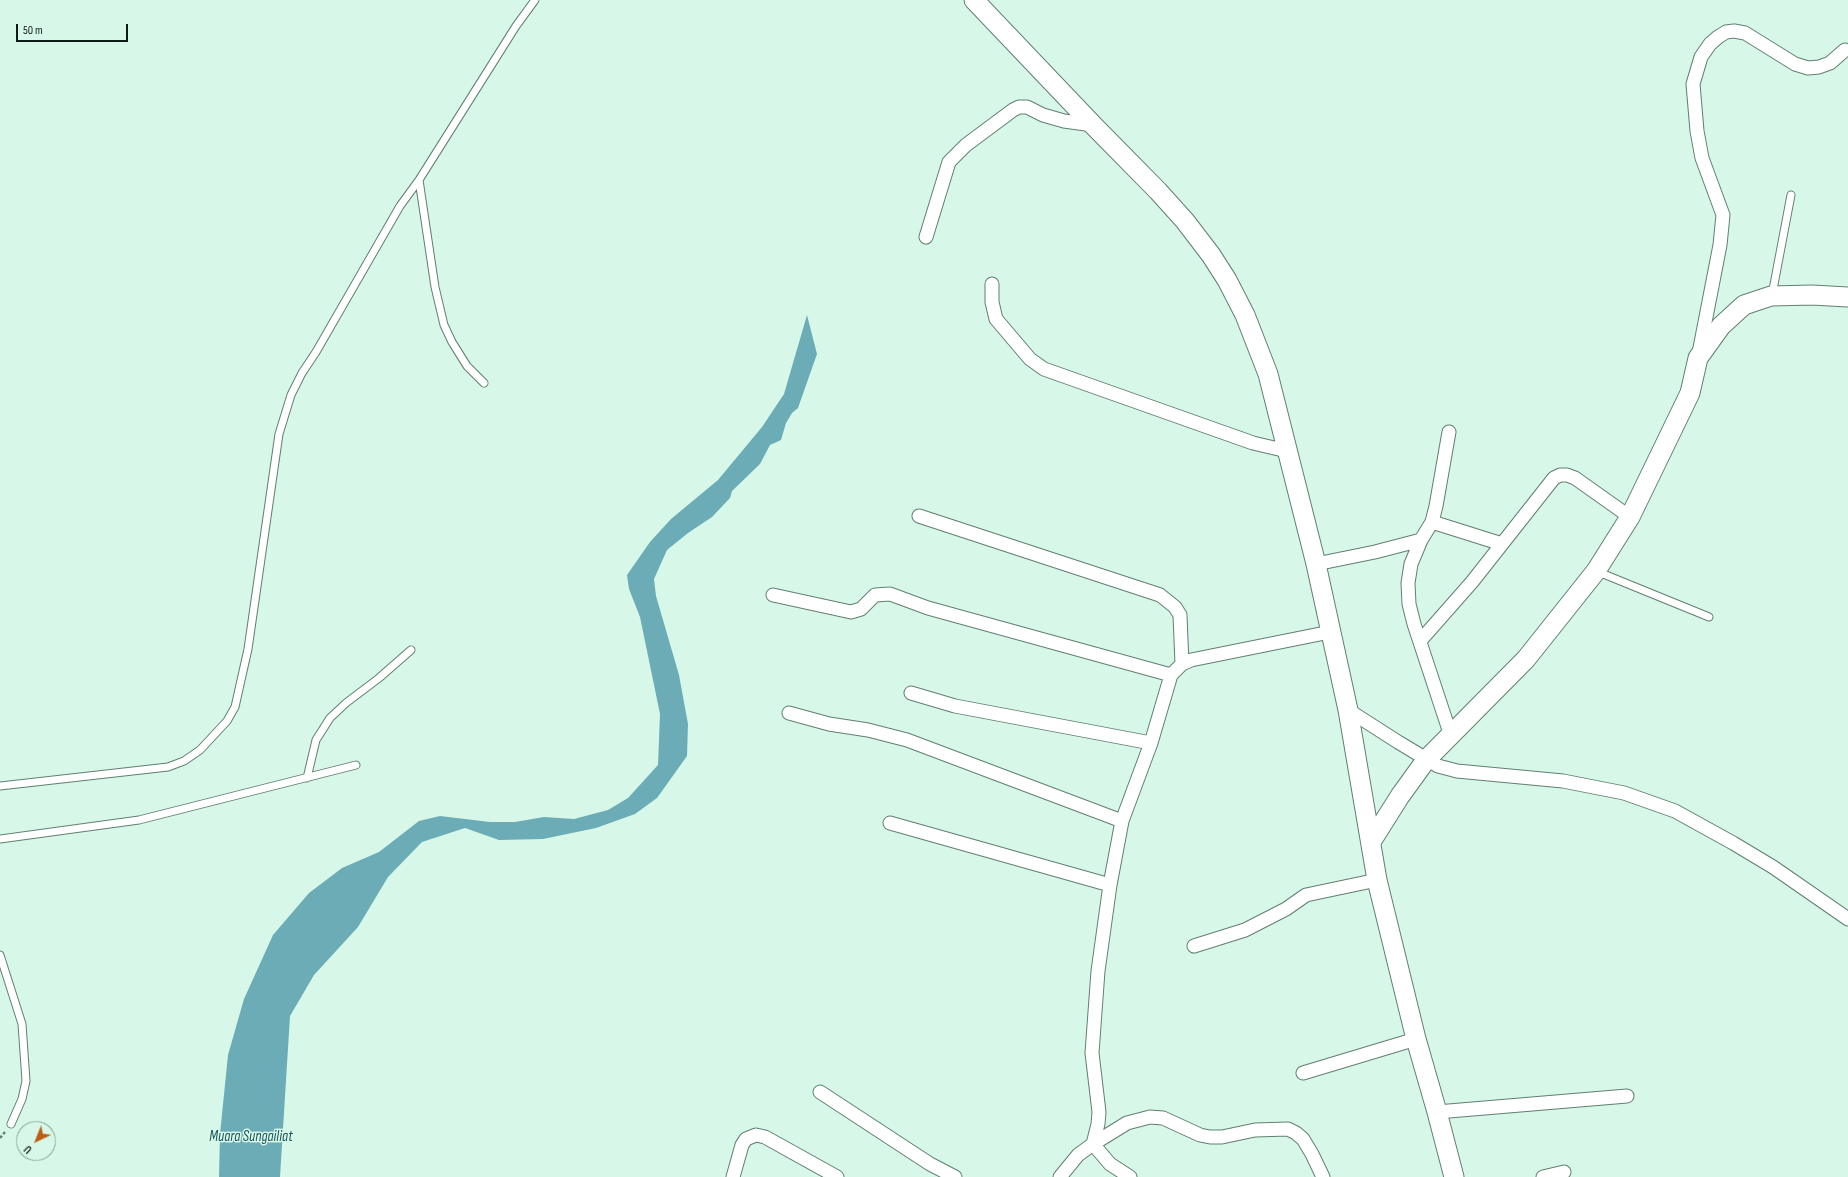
<!DOCTYPE html>
<style>
body{margin:0}
#map{position:relative;width:1848px;height:1177px;overflow:hidden;background:#d7f8e8;font-family:"Sofia Sans Condensed",sans-serif}
canvas{display:block}
.north{position:absolute;left:16px;top:1121px;width:40px;height:40px;box-sizing:border-box;background:#d7f8e8;border:1px solid #87a094;border-radius:50%;rotate:223deg;font-size:11px;font-weight:700;line-height:16px;text-align:center;color:#0f1b16}
.north::after{content:'';display:block;margin:auto;width:14px;height:18px;background:#bd5f13;clip-path:polygon(50% 0,100% 100%,50% 72%,0 100%)}
.scale{position:absolute;left:16px;top:24px;width:112px;height:18px;box-sizing:border-box;border:2px solid #0f1b16;border-top:0;padding-left:5px;font-size:12px;line-height:14px;white-space:nowrap;color:#0f1b16;-webkit-text-stroke:3px #d7f8e8;paint-order:stroke}
</style>
<div id="map">
<canvas width="1848" height="1177"></canvas>
<div class="north">U</div>
<div class="scale">50 m</div>
</div>
<script>
const ctx = document.querySelector('canvas').getContext('2d');
ctx.lineJoin = 'round';
function fillPath(path, color) {
  ctx.fillStyle = color;
  ctx.fill(path, 'evenodd');
}
function shape(rows) {
  const path = new Path2D();
  for (const r of rows) {
    path.moveTo(r[0], r[1]);
    for (let i = 2; i < r.length; i += 2) path.lineTo(r[i], r[i + 1]);
  }
  return path;
}
function stroke(path, color, width, dash) {
  ctx.strokeStyle = color;
  ctx.lineWidth = width;
  ctx.lineCap = dash ? 'butt' : 'round';
  ctx.setLineDash(dash || []);
  ctx.stroke(path);
}
function drawText(font, color, halo, rows, align = 'center') {
  ctx.font = font + ' "Sofia Sans Condensed",sans-serif';
  ctx.lineWidth = 3;
  ctx.setLineDash([]);
  ctx.textBaseline = 'middle';
  ctx.strokeStyle = halo;
  ctx.fillStyle = color;
  for (const [text, x, y, turn = 0] of rows) {
    ctx.save();
    ctx.translate(x, y);
    ctx.rotate((+turn || 0) * Math.PI / 180);
    ctx.textAlign = isNaN(turn) ? turn : align;
    if (halo) ctx.strokeText(text, 0, 0);
    ctx.fillText(text, 0, 0);
    ctx.restore();
  }
}
fillPath(shape([
 [807,315,817,354,798,408,792,413,786,423,781,440,770,445,760,464,732,491,730,498,712,517,688,533,667,550,654,579,656,596,679,675,688,724,687,756,657,798,635,814,596,828,543,839,499,840,465,828,422,842,388,877,358,927,314,975,290,1016,280,1177,219,1177,220,1134,228,1055,244,999,273,935,309,893,342,868,379,852,419,821,440,816,490,822,515,822,544,817,574,819,608,810,628,798,658,765,660,714,640,617,629,589,627,575,650,542,671,519,718,480,762,427,784,394]
]), '#6bacb7');
const lane = shape([
 [1772,295,1791,195],
 [484,383,467,366,452,342,444,325,435,287,419,180,516,26,535,0],
 [1596,571,1709,617],
 [307,778,316,740,330,718,346,703,379,678,411,650],
 [0,786,168,767,184,761,200,750,227,721,235,707,248,649,279,434,291,395,302,373,316,352,400,206,419,180],
 [0,839,139,820,356,765],
 [0,955,22,1024,26,1081,22,1099,11,1124]
]);
const street = shape([
 [926,237,949,162,966,145,1013,110,1019,107,1027,107,1043,115,1064,121,1093,125],
 [992,284,992,302,996,319,1030,359,1044,369,1253,443,1287,451],
 [1699,353,1720,245,1723,215,1702,158,1697,131,1693,84,1701,57,1710,44,1718,37,1726,32,1734,31,1745,33,1795,64,1808,68,1819,67,1830,63,1845,50],
 [1449,432,1436,506,1432,522,1421,540,1411,564,1408,583,1409,604,1414,624,1451,736],
 [919,516,1160,595,1175,607,1180,615,1182,664],
 [1432,522,1502,544],
 [1316,564,1375,552,1421,540],
 [773,595,851,612,861,609,875,595,890,594,928,608,1171,675],
 [1420,641,1472,582,1554,478,1560,475,1567,475,1575,478,1630,517],
 [911,693,955,706,1151,743],
 [1348,710,1398,742,1438,766,1457,771,1563,781,1624,793,1675,811,1733,843,1773,867,1848,919],
 [789,713,829,724,868,730,907,740,1122,821],
 [890,823,1110,885],
 [1194,946,1245,930,1286,909,1306,895,1377,880],
 [1303,1073,1416,1039],
 [820,1092,930,1164,955,1177],
 [1437,1112,1627,1096],
 [1093,1144,1098,1124,1099,1112,1092,1053,1098,971,1110,885,1122,821,1151,743,1171,675,1182,664,1191,660,1330,632],
 [1093,1144,1127,1123,1150,1117,1163,1118,1200,1135,1210,1137,1222,1137,1255,1130,1288,1129,1296,1133,1303,1139,1312,1154,1323,1177],
 [733,1177,742,1145,746,1139,756,1135,765,1137,837,1177],
 [1060,1177,1078,1155,1093,1144,1110,1164,1130,1177],
 [1543,1177,1564,1172]
]);
const secondary = shape([
 [974,0,1093,125,1158,191,1185,221,1211,255,1227,280,1245,315,1268,374,1316,564,1348,710,1377,880,1416,1039,1437,1112,1454,1177],
 [1371,842,1400,796,1426,760,1526,659,1596,571,1630,517,1690,393,1698,358,1721,326,1744,305,1771,296,1812,295,1848,297]
]);
stroke(lane, '#617f70', 9);
stroke(street, '#617f70', 15);
stroke(secondary, '#617f70', 21);
stroke(shape([
 [0,1138,5,1132]
]), '#6a7f75', 2.5, [3, 2]);
stroke(lane, '#fff', 7);
stroke(street, '#fff', 13);
stroke(secondary, '#fff', 19);
drawText('italic 15px', '#1b545c', '#d7f8e8', [
 ["Muara Sungailiat",251,1137]
]);
</script>
